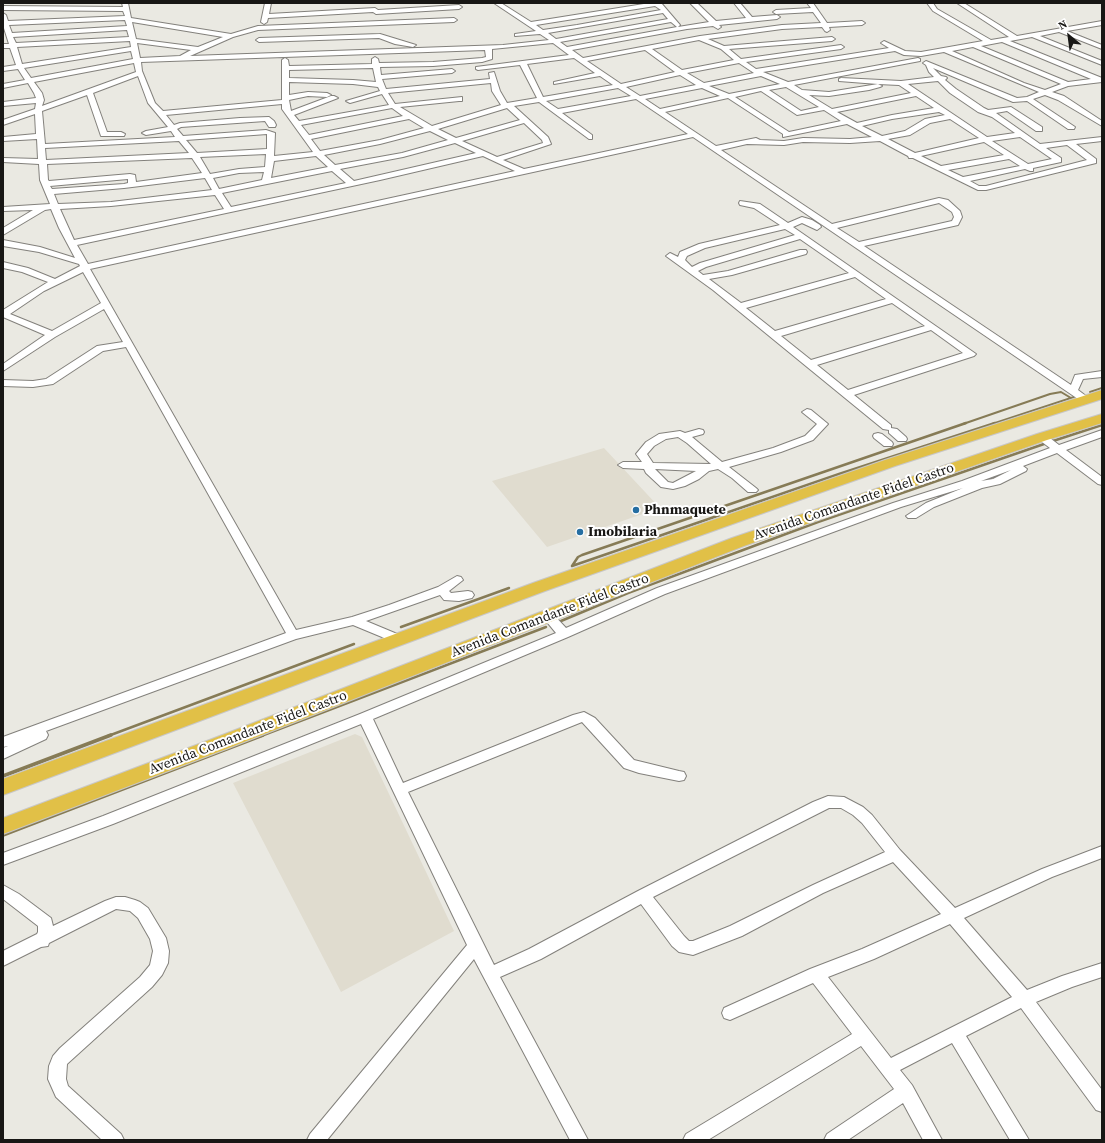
<!DOCTYPE html>
<style>
body{margin:0}
#map{position:relative;width:1105px;height:1143px;overflow:hidden;background:#eae9e2;font-family:"Source Serif 4",serif}
canvas{display:block}
.frame{position:absolute;inset:0;border:4px solid #181715;pointer-events:none}
.north{position:absolute;left:1049px;top:16px;width:40px;height:40px;-webkit-text-stroke:3px #fff;paint-order:stroke;rotate:331deg;font-size:11px;font-weight:700;line-height:16px;text-align:center;color:#181715}
.north::after{content:'';display:block;margin:auto;width:14px;height:18px;background:#181715;clip-path:polygon(50% 0,100% 100%,50% 72%,0 100%)}
</style>
<div id="map">
<canvas width="1105" height="1143"></canvas>
<div class="frame"></div>
<div class="north">N</div>
</div>
<script>
const ctx = document.querySelector('canvas').getContext('2d');
ctx.lineJoin = 'round';
function fillPath(path, color) {
  ctx.fillStyle = color;
  ctx.fill(path, 'evenodd');
}
function shape(rows) {
  const path = new Path2D();
  for (const r of rows) {
    path.moveTo(r[0], r[1]);
    for (let i = 2; i < r.length; i += 2) path.lineTo(r[i], r[i + 1]);
  }
  return path;
}
function stroke(path, color, width, dash) {
  ctx.strokeStyle = color;
  ctx.lineWidth = width;
  ctx.lineCap = dash ? 'butt' : 'round';
  ctx.setLineDash(dash || []);
  ctx.stroke(path);
}
function drawText(font, color, halo, rows, align = 'center') {
  ctx.font = font + ' "Source Serif 4",serif';
  ctx.lineWidth = 4;
  ctx.setLineDash([]);
  ctx.textBaseline = 'middle';
  ctx.strokeStyle = halo;
  ctx.fillStyle = color;
  for (const [text, x, y, turn = 0] of rows) {
    ctx.save();
    ctx.translate(x, y);
    ctx.rotate((+turn || 0) * Math.PI / 180);
    ctx.textAlign = isNaN(turn) ? turn : align;
    if (halo) ctx.strokeText(text, 0, 0);
    ctx.fillText(text, 0, 0);
    ctx.restore();
  }
}
fillPath(shape([
 [604,448,660,508,547,547,492,481],
 [355,734,362,737,454,931,341,992,233,783]
]), '#e0dccf');
stroke(shape([
 [1090,392,1102,388],
 [963,424,1050,394,1061,392,1071,398],
 [992,424,1074,397]
]), '#867b56', 2);
stroke(shape([
 [1053,441,1102,425],
 [572,566,578,557,582,555,966,423],
 [572,566,839,474,995,423],
 [561,621,628,593,818,522,1044,444],
 [401,627,509,588],
 [108,736,354,644],
 [261,736,546,627]
]), '#867b56', 2.5);
stroke(shape([
 [3,776,111,735],
 [3,835,263,735]
]), '#867b56', 3.5);
const minor = shape([
 [122,3,128,3,131,18,231,34,258,26,454,18,457,20,454,22,258,30,233,37,190,56,503,45,549,40,540,34,515,36,515,34,536,31,494,3,501,3,531,22,650,3,662,4,680,25,678,27,709,22,690,3,697,3,716,21,746,18,734,3,740,3,752,17,777,15,780,17,777,19,719,25,721,27,718,29,713,26,687,29,572,50,583,58,700,36,782,25,821,23,813,12,776,14,773,12,776,10,811,8,807,3,813,3,827,23,862,21,865,23,862,25,829,27,830,30,827,32,825,31,822,27,782,29,708,39,724,46,832,37,835,39,832,41,729,49,741,59,841,45,844,47,841,49,746,62,756,69,889,48,881,43,884,41,905,51,921,52,983,41,933,11,927,3,933,3,937,9,991,40,1009,37,957,3,964,3,1017,36,1102,21,1102,25,1067,31,1102,45,1102,49,1059,32,1040,36,1102,61,1102,65,1032,37,1010,41,1102,78,1102,82,1068,86,1052,92,1064,96,1102,121,1102,126,1058,100,1045,95,1033,99,1075,127,1074,129,1068,129,1027,101,1013,102,933,68,941,76,946,77,947,78,945,80,956,89,984,108,988,110,1011,107,1042,127,1042,131,1036,131,1007,111,996,113,1040,144,1102,137,1102,141,1076,144,1096,159,1096,163,986,190,978,190,913,158,909,158,908,156,880,141,850,143,803,142,784,145,747,144,721,150,832,224,939,198,948,200,960,211,962,217,958,225,864,246,1071,385,1075,375,1102,371,1102,377,1083,379,1078,390,1090,399,1089,401,1081,401,693,137,90,269,296,630,352,617,389,605,438,587,457,576,461,577,463,580,449,591,451,593,468,591,472,592,474,595,472,598,459,601,444,600,440,595,366,621,402,636,404,639,402,642,398,643,394,642,353,625,296,639,46,731,48,735,46,739,3,759,3,748,8,746,3,747,3,737,286,633,126,347,103,351,53,384,33,387,3,386,3,380,33,381,46,379,97,346,123,342,104,309,55,337,3,371,3,364,45,335,3,317,3,310,48,282,22,272,3,268,3,262,28,268,55,279,80,266,79,264,39,252,3,246,3,240,40,247,75,258,59,228,51,209,45,210,3,235,3,228,33,210,3,211,3,207,50,204,40,180,39,164,3,162,3,158,38,159,37,139,3,141,3,137,36,134,35,114,3,125,3,120,35,109,36,103,3,106,3,102,36,98,34,93,28,83,3,88,3,84,25,80,18,69,3,71,3,67,16,65,10,48,3,48,3,44,9,44,3,25,3,13,6,15,8,21,125,16,123,11,3,10,3,6,123,7,122,3],
 [655,6,661,10,577,25,543,30,536,25,655,6],
 [663,13,668,19,556,39,548,33,663,13],
 [125,20,127,26,12,33,9,25,125,20],
 [132,22,223,37,198,47,136,39,132,22],
 [671,22,677,27,567,47,560,42,671,22],
 [127,30,129,37,16,43,13,37,127,30],
 [699,40,721,49,734,60,682,70,652,49,699,40],
 [130,41,131,47,22,64,17,47,130,41],
 [1002,42,1091,79,1068,82,981,46,1002,42],
 [137,43,191,50,180,56,140,58,137,43],
 [553,43,569,55,476,67,476,69,478,70,520,65,537,98,507,103,500,91,494,72,489,73,490,79,386,89,382,79,452,73,455,71,452,69,381,75,380,67,433,66,482,62,492,59,492,49,553,43],
 [973,47,1061,84,1045,90,1024,83,952,51,973,47],
 [485,50,486,57,482,58,433,62,379,63,378,59,375,57,372,59,372,64,289,66,288,60,285,58,282,60,282,100,163,111,155,103,142,71,141,62,485,50],
 [645,50,675,72,621,84,587,61,645,50],
 [131,51,133,59,31,78,24,68,131,51],
 [895,51,904,55,921,56,944,52,1039,92,1027,97,1017,98,926,61,923,63,926,65,929,72,934,77,901,81,841,78,839,79,839,81,878,84,829,92,802,90,794,85,920,61,920,59,918,58,788,82,763,72,895,51],
 [574,58,595,73,554,82,554,84,600,76,613,85,543,97,527,64,574,58],
 [134,63,136,72,42,106,44,100,42,93,34,82,134,63],
 [739,63,754,73,704,83,687,73,739,63],
 [373,68,376,82,353,80,289,78,289,70,373,68],
 [680,75,696,85,640,96,626,87,680,75],
 [138,76,148,103,168,127,146,131,142,133,146,135,171,131,175,137,45,144,42,111,87,95,101,136,124,136,125,134,121,132,107,132,93,93,138,76],
 [761,76,780,84,729,94,709,86,761,76],
 [938,81,950,93,978,112,992,117,1015,133,987,137,908,84,938,81],
 [289,82,353,84,378,87,380,91,346,101,350,103,382,94,389,105,299,121,294,115,338,98,334,96,331,96,291,111,289,100,308,96,327,97,331,95,327,93,308,92,289,95,289,82],
 [491,83,492,91,501,105,432,126,400,107,459,101,462,101,462,97,395,104,388,93,491,83],
 [878,84,899,85,911,93,832,109,809,95,829,96,869,90,880,87,882,86,878,84],
 [786,87,819,107,801,111,769,90,786,87],
 [618,88,631,96,558,109,546,101,618,88],
 [702,88,720,96,660,109,645,99,702,88],
 [761,91,797,115,824,110,841,121,789,132,735,97,761,91],
 [916,96,934,108,892,115,857,123,837,112,916,96],
 [728,98,783,134,783,137,847,124,872,137,850,139,803,138,784,141,760,140,756,138,716,146,665,112,728,98],
 [636,99,688,134,524,169,503,160,551,144,548,137,514,106,539,102,589,139,592,139,592,135,562,113,636,99],
 [282,104,282,109,313,152,274,156,275,133,266,130,183,136,177,129,181,127,265,121,269,127,275,127,276,125,274,121,269,117,240,118,180,123,174,125,166,115,282,104],
 [392,108,403,116,309,135,301,125,392,108],
 [507,108,520,120,456,138,438,129,507,108],
 [939,112,945,115,925,119,905,131,882,136,862,126,892,119,939,112],
 [409,119,424,128,380,140,320,151,311,139,409,119],
 [950,119,979,138,915,153,888,139,910,135,930,123,950,119],
 [524,123,542,140,543,143,497,157,462,141,524,123],
 [430,131,448,140,402,153,335,165,324,155,380,144,430,131],
 [267,134,267,149,197,153,186,140,267,134],
 [1020,137,1052,159,1028,164,992,141,1020,137],
 [179,141,189,153,46,160,45,148,179,141],
 [984,142,1004,155,941,166,921,156,984,142],
 [455,143,476,153,354,181,340,169,403,157,455,143],
 [1067,145,1087,160,986,186,979,186,970,181,1025,169,1030,171,1033,171,1033,168,1061,162,1061,158,1046,148,1067,145],
 [266,154,265,167,239,169,210,174,200,157,266,154],
 [316,156,328,167,271,178,274,161,316,156],
 [483,156,515,171,88,264,77,245,380,180,483,156],
 [192,158,202,173,136,182,135,175,130,174,49,181,48,180,47,164,192,158],
 [1009,159,1020,166,963,177,948,170,1009,159],
 [332,171,346,183,231,207,222,193,332,171],
 [264,172,262,180,219,189,213,178,239,173,264,172],
 [205,178,212,190,111,202,58,204,54,194,124,188,205,178],
 [128,179,128,183,124,184,52,189,50,186,128,179],
 [215,195,224,209,74,240,60,209,111,206,215,195],
 [939,203,952,212,954,217,952,221,859,242,837,228,939,203],
 [83,272,101,303,52,331,10,314,44,291,83,272],
 [265,3,271,3,269,14,375,8,378,10,459,5,462,7,459,9,376,14,373,12,268,18,267,22,264,24,261,22,265,3],
 [380,34,416,45,413,47,395,44,379,38,259,42,256,40,259,38,380,34],
 [740,201,760,204,788,223,802,217,812,220,820,225,821,227,817,230,802,223,793,227,976,354,974,356,854,395,891,425,891,428,897,429,906,437,907,439,906,441,898,441,889,433,889,430,883,429,713,290,666,256,670,253,678,257,680,252,699,244,780,225,754,208,740,205,739,203,740,201],
 [785,229,795,235,700,263,692,267,685,260,687,256,705,248,785,229],
 [800,239,849,273,741,303,709,279,732,275,806,254,807,252,806,250,800,250,728,271,703,275,698,271,706,267,800,239],
 [855,277,886,299,775,331,746,308,855,277],
 [892,303,925,326,811,360,781,336,892,303],
 [931,330,963,353,848,390,817,365,931,330],
 [807,409,811,410,828,424,813,440,781,452,729,467,756,488,758,490,756,492,748,492,732,478,718,469,709,471,699,479,685,486,673,489,661,487,646,473,644,469,623,468,618,465,623,462,642,462,636,454,646,442,659,434,680,431,685,433,699,429,703,430,704,432,703,434,692,437,722,462,773,448,805,436,817,424,802,412,807,409],
 [678,437,687,443,711,464,653,463,647,454,654,446,666,439,678,437],
 [655,469,696,471,673,483,668,482,655,469],
 [1102,430,1102,437,1066,450,1102,477,1102,485,1098,484,1057,453,1023,466,1027,469,1026,471,1000,484,982,488,934,507,916,518,908,518,906,516,926,503,963,488,901,507,665,594,568,637,373,719,403,783,573,715,584,712,595,718,634,760,679,771,684,772,686,776,684,780,679,781,639,773,624,768,582,722,408,792,494,965,529,949,638,891,813,802,828,796,844,797,863,807,872,815,900,850,955,908,1042,869,1102,846,1102,858,1052,877,964,918,1027,990,1062,976,1102,963,1102,977,1072,987,1036,1002,1102,1090,1102,1112,1096,1110,1021,1008,966,1036,1029,1140,1010,1140,952,1043,900,1070,912,1085,942,1140,923,1140,903,1103,848,1140,824,1140,827,1134,894,1089,861,1046,708,1140,683,1140,686,1134,852,1034,813,983,730,1020,724,1018,722,1013,724,1008,810,969,862,949,941,914,893,862,823,893,742,936,693,955,679,952,672,946,641,904,541,959,500,977,588,1140,570,1140,474,959,327,1140,307,1140,310,1134,467,945,361,724,113,824,3,865,3,853,103,816,360,714,556,633,542,616,544,613,548,612,552,613,566,628,657,588,893,503,962,481,1050,448,1038,439,1037,437,1038,435,1046,435,1059,445,1102,430],
 [1011,470,993,479,981,481,1011,470],
 [829,808,841,808,853,815,862,823,885,852,813,885,730,926,693,941,689,941,684,936,653,897,829,808],
 [950,924,1012,997,891,1058,828,977,874,959,950,924],
 [878,433,882,434,892,442,893,444,892,446,884,446,874,438,873,436,874,434,878,433],
 [3,885,19,894,51,918,53,926,105,901,116,897,125,897,135,900,140,902,148,908,166,938,169,951,168,963,162,975,152,987,67,1064,66,1079,68,1086,121,1134,124,1140,102,1140,56,1097,48,1079,49,1066,53,1056,60,1048,140,977,150,965,153,951,150,939,138,918,130,911,116,909,49,943,48,946,41,947,3,966,3,951,37,934,38,932,38,926,3,899,3,885]
]);
const highway = shape([
 [1102,390,1102,399,895,466,545,591,3,795,3,779,533,583,885,460,1102,390],
 [1102,414,1102,423,1047,440,744,546,226,749,3,834,3,818,212,739,732,538,1037,434,1102,414]
]);
stroke(minor, '#83817c', 2);
stroke(highway, '#c8c7c7', 2);
fillPath(minor, '#fff');
fillPath(highway, '#e1c047');
for (const [x, y, r, color] of [
 [636,510,4,"#256ea2"],
 [580,532,4,"#256ea2"]
]) {
  const dot = new Path2D();
  dot.arc(x, y, r, 0, 2 * Math.PI);
  ctx.fillStyle = color;
  ctx.fill(dot);
  stroke(dot, '#fff', 1.5);
}
drawText('14px', '#181715', '#fff', [
 ["Avenida Comandante Fidel Castro",854,502,-19],
 ["Avenida Comandante Fidel Castro",550,616,-21],
 ["Avenida Comandante Fidel Castro",248,733,-21]
]);
drawText('bold 14px', '#181715', '#fff', [
 ["Phnmaquete",644,510],
 ["Imobilaria",588,532]
], 'left');
</script>
